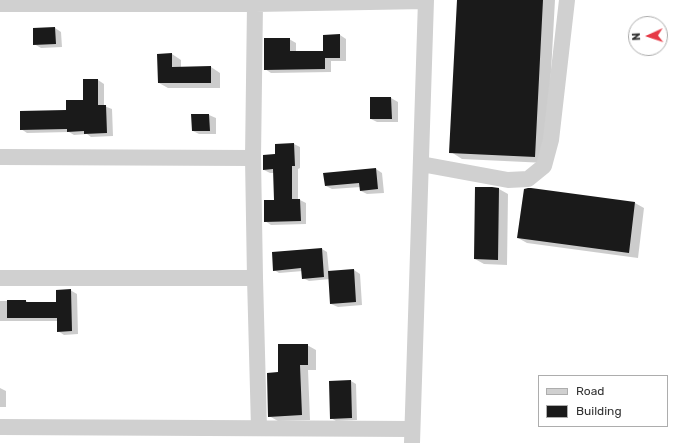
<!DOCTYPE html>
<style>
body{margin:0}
#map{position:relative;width:684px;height:443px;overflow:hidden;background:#fff;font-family:Rubik,sans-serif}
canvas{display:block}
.legend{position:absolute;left:538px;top:375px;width:130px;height:52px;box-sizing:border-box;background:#fff;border:1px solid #adadad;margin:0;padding:5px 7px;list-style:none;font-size:12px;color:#333}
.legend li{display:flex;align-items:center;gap:8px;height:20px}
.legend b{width:20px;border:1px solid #adadad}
.north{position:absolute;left:628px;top:16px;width:40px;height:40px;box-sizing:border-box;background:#fff;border:1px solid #adadad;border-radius:50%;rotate:267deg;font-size:11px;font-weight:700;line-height:16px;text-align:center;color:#333}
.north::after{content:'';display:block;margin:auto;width:14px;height:18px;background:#e63946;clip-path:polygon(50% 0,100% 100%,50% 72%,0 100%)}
</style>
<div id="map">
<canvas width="684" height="443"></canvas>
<ul class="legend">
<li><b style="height:5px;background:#d0d0d0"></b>Road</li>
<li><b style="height:11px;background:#1a1a1a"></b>Building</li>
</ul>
<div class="north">N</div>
</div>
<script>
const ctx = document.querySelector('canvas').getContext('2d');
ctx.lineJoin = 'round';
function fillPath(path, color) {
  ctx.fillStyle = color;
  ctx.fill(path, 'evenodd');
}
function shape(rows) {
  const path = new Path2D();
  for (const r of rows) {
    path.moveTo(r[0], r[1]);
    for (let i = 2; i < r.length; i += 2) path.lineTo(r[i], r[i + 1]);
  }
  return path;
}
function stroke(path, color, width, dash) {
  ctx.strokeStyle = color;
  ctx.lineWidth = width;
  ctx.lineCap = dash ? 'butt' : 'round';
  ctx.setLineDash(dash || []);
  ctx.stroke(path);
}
fillPath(shape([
 [458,0,555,0,546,163,462,159,451,152],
 [55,28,61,32,62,47,41,48,34,44],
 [340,35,346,39,346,61,331,61,331,72,271,73,265,69,289,39,296,43,296,52,324,52],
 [172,54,181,60,181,68,211,67,220,73,220,88,168,88,159,83,159,55],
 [98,80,104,84,104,106,112,109,113,136,91,137,87,134,74,135,69,132,27,133,21,129,67,111,84,101],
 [371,98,391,98,398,102,398,122,377,122,371,119],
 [192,115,209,115,216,118,216,134,199,134,193,131],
 [294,144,300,147,300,168,298,169,298,200,300,200,306,203,306,224,271,225,265,221,275,201,274,173,270,173,264,170,276,154],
 [376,169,382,173,384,193,367,194,361,191,361,187,332,189,326,186],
 [499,189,508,194,507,265,484,264,475,259],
 [635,203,644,208,638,258,527,243,518,238],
 [322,249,327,252,329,272,354,270,360,274,362,305,338,307,331,304,330,279,309,281,303,278,303,271,279,273,274,270],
 [70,290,77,294,78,334,64,335,58,331,58,321,0,321,0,301,26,301,29,303,57,303],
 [307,345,316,350,316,370,308,370,310,420,278,421,269,416,279,373],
 [351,381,356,384,357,420,336,421,331,418],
 [0,388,6,391,6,407,0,407]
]), '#0003');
fillPath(shape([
 [457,0,543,0,535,157,449,153],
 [55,27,56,44,33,45,33,28],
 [340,34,340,58,325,58,325,69,264,70,264,38,290,38,290,51,323,51,323,35],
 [172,53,172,67,211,66,211,83,158,83,157,54],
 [83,79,98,79,98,105,106,105,107,133,84,134,84,131,67,132,67,129,20,130,20,111,66,110,66,100,83,100],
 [370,97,391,97,392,119,370,119],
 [191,114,209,114,210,131,192,131],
 [294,143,295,166,292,166,292,199,300,199,301,221,264,222,264,200,274,200,273,169,263,170,263,155,275,154,275,144],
 [376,168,378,189,360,191,359,183,325,186,323,173],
 [475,187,492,187,499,188,498,260,474,259],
 [528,188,531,188,635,202,629,253,517,238,524,189],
 [322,248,324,277,302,279,301,268,273,271,272,252],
 [354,269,356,302,330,304,328,271],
 [71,289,72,331,57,332,57,318,7,318,7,300,26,300,26,302,56,302,56,290],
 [278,344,308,344,308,365,300,365,302,415,268,417,267,373,278,372],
 [351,380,352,418,330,419,329,381]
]), '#1a1a1a');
stroke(shape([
 [0,4,255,4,426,1],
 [255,4,253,158,255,278,259,428],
 [0,157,253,158],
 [421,164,508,180,528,179,544,166,551,140,567,0],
 [0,278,255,278],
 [0,427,412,429],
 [412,443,426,0]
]), '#d0d0d0', 16);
</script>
